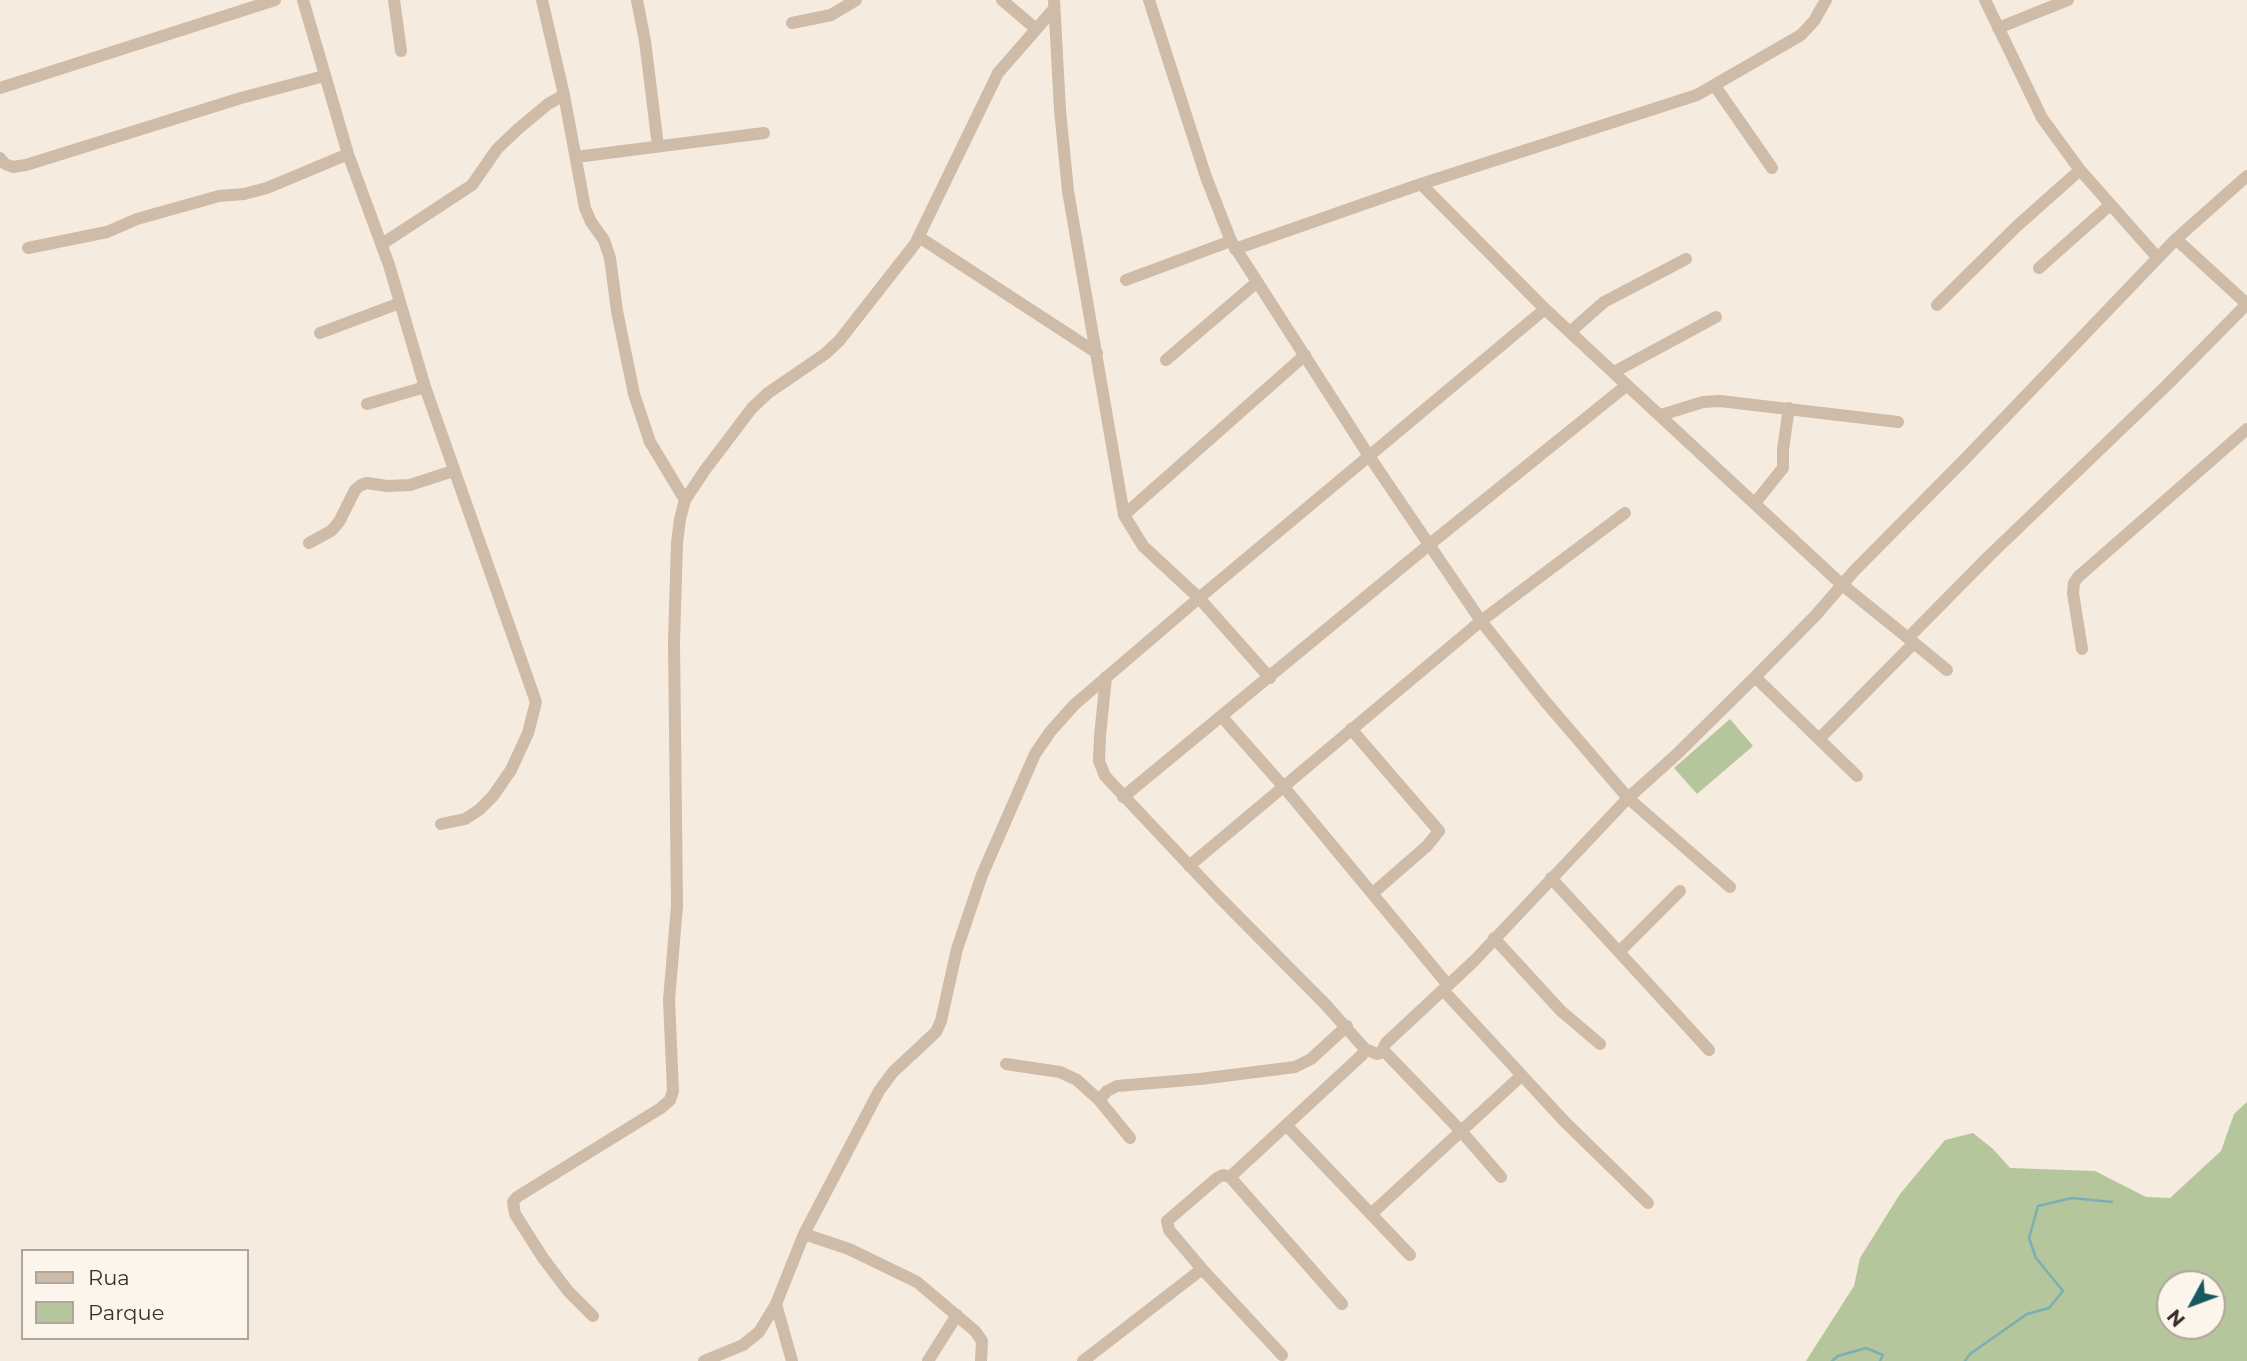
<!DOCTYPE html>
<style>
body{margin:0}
#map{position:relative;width:2247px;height:1361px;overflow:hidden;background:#f5ebde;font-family:Montserrat,sans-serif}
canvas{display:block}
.legend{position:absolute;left:21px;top:1249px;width:228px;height:91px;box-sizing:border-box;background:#fbf5eb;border:2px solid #aea69d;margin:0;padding:9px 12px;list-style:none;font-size:21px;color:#3a2f29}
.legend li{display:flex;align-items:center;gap:14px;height:35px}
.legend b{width:35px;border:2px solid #aea69d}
.north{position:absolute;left:2156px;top:1270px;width:70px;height:70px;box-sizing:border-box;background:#fbf5eb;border:2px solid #aea69d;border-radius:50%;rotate:229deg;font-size:19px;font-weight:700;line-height:28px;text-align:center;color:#3a2f29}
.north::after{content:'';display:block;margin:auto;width:24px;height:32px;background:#1a5860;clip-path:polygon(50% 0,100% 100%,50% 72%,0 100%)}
</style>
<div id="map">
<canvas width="2247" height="1361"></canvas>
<ul class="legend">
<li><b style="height:9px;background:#cebba8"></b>Rua</li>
<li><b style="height:19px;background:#b5c59c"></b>Parque</li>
</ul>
<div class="north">N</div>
</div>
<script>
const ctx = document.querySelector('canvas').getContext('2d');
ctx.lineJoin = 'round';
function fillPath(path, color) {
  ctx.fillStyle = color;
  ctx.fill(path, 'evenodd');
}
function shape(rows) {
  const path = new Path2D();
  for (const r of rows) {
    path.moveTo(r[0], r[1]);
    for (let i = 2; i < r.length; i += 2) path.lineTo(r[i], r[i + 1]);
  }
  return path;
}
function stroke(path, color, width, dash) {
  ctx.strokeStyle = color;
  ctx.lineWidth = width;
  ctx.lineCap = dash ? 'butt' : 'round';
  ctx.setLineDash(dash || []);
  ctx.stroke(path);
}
fillPath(shape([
 [1730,719,1753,746,1697,794,1674,768],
 [2247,1102,2247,1361,1806,1361,1854,1286,1860,1258,1900,1194,1945,1140,1973,1133,1993,1149,2010,1168,2095,1171,2146,1197,2170,1198,2221,1151,2234,1114],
 [2170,1284,2212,1284,2212,1326,2170,1326]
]), '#b5c59c');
stroke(shape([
 [1832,1361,1838,1356,1866,1348,1883,1355,1880,1361],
 [1965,1361,1970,1354,2027,1314,2049,1308,2063,1291,2036,1258,2029,1238,2038,1206,2072,1198,2112,1202]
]), '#7aafb4', 2.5);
stroke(shape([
 [303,0,348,154,389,265,425,387,536,702,528,733,511,770,493,796,479,810,465,819,441,824],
 [394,0,401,51],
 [542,0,564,95,585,208,591,222,604,240,610,258,617,311,634,394,650,442,685,500],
 [637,0,645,41,658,146],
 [1002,0,1036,29],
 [1054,0,1060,110,1068,191,1124,515,1143,546,1199,598,1270,678],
 [1149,0,1206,177,1231,241,1369,456,1481,621,1544,700,1628,798,1730,887],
 [1985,0,2042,118,2080,170,2157,257],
 [792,23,831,15,856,0],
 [1998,28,2068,0],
 [1715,86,1772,168],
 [0,88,275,0],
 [576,157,764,133],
 [0,158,5,164,13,167,26,165,241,98,324,76],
 [1421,184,1545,309,1840,583,1908,638],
 [919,237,1097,353],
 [2176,239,2247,304],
 [382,244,472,185,497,149,518,129,548,104,564,95],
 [28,248,107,232,137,219,219,196,244,194,267,188,348,154],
 [1235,249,1421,184,1697,95,1801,35,1814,21,1826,0],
 [2039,268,2110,205],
 [1126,280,1231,241],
 [1937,305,2017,226,2080,170],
 [1570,332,1604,302,1686,259],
 [320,333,400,303],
 [1166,360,1256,283],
 [1614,372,1716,317],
 [367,404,425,387],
 [1661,415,1703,402,1720,401,1898,422],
 [1755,503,1783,468,1783,449,1789,408],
 [1124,515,1305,355],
 [309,543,331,531,339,522,355,490,361,485,367,483,387,486,410,485,453,471],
 [2082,649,2073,593,2074,583,2078,577,2247,429],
 [1947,670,1908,638,1989,556,2167,385,2247,304],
 [1106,677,1100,736,1099,761,1105,776,1219,897,1326,1005,1365,1049,1377,1054,1385,1052],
 [1755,677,1857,776],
 [1222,717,1283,786,1448,985],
 [1351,729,1439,831,1427,846,1373,893],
 [1820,738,1914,643],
 [1123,797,1430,544,1627,385],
 [1189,866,1481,621,1625,513],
 [1551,878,1709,1050],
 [1494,938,1561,1011,1600,1044],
 [1619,952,1680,891],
 [1443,990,1565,1122,1648,1203],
 [1006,1064,1060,1072,1077,1080,1099,1100,1130,1138],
 [1099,1100,1107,1091,1117,1086,1200,1079,1295,1067,1311,1059,1347,1026],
 [1286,1125,1410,1255],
 [1230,1177,1342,1304],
 [1501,1177,1461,1131,1385,1052,1383,1049,1386,1043,1474,961,1628,798,1676,755,1755,677,1816,615,1854,571,1965,459,2176,239,2247,176],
 [1371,1214,1521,1076],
 [804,1234,849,1249,917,1282,975,1331,982,1341,981,1361],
 [776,1304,792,1361],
 [593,1316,568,1291,543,1258,515,1214,513,1202,517,1197,661,1108,670,1100,673,1091,669,1000,677,906,674,642,677,543,680,519,685,500,705,470,752,408,768,393,825,354,839,341,915,244,998,73,1053,10],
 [1282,1355,1202,1269,1169,1230,1167,1221,1217,1178,1223,1175,1230,1177,1362,1055,1365,1049],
 [704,1361,743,1345,759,1332,776,1304,804,1234,879,1091,893,1072,936,1032,941,1021,957,949,982,875,1035,754,1050,732,1074,705,1199,598,1545,309],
 [928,1361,957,1315],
 [1083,1361,1202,1269]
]), '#cebba8', 12);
</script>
